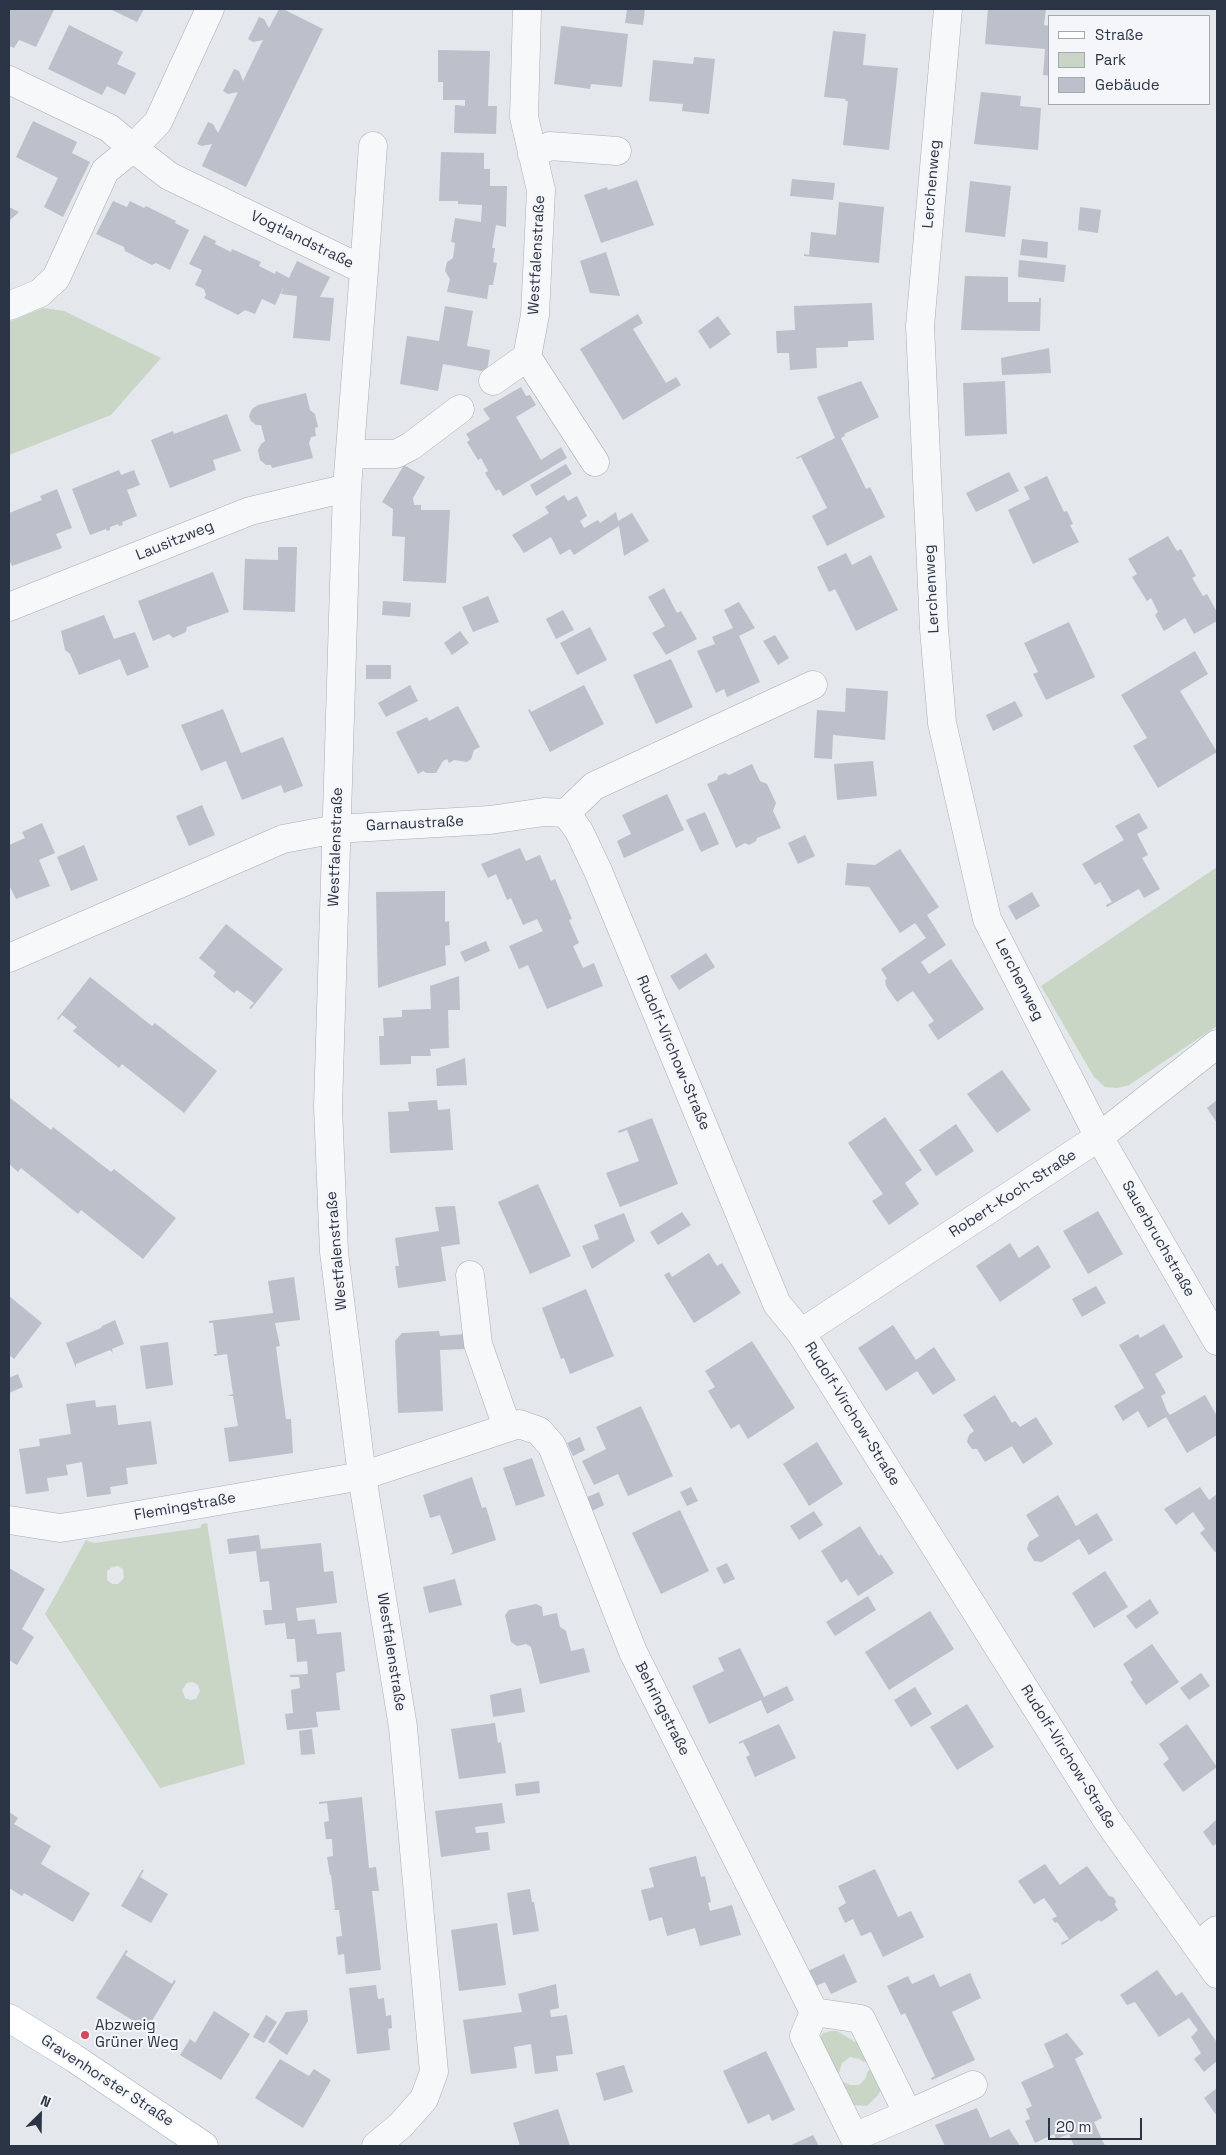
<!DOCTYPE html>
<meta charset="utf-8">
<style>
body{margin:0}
#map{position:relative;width:1226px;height:2155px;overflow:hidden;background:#e4e7ec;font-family:"Space Grotesk",sans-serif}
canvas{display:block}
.frame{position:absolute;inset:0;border:10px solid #2b3445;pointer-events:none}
.legend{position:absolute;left:1048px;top:15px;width:162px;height:90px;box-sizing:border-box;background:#f4f6f9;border:1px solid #a4a8b1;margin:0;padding:6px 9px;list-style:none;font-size:15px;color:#2b3445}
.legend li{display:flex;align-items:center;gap:10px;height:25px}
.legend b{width:25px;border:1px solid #a4a8b1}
.north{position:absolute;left:15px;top:2090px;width:50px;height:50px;-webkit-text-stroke:4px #f4f6f9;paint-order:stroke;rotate:23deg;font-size:14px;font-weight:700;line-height:20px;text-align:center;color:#2b3445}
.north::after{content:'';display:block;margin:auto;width:18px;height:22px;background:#2b3445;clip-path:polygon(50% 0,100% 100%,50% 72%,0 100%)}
.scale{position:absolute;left:1048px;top:2118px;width:94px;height:22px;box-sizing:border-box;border:2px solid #2b3445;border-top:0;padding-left:6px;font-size:15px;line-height:18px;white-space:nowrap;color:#2b3445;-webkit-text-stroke:4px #f4f6f9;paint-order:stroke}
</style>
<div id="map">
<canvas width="1226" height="2155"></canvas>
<div class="frame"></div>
<ul class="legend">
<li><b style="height:6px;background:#fff"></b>Straße</li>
<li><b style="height:14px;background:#c9d6c5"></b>Park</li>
<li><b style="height:14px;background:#bbc0ca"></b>Gebäude</li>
</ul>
<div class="north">N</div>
<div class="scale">20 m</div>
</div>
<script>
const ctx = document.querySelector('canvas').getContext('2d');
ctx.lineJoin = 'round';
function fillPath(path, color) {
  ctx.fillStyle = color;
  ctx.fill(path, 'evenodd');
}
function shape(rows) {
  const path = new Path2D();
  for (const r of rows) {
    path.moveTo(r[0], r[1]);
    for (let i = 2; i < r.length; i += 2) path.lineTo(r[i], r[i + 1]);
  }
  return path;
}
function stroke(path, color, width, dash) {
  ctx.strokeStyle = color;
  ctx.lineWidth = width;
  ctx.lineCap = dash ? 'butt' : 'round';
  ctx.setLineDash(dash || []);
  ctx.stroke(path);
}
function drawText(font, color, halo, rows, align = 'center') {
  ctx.font = font + ' "Space Grotesk",sans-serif';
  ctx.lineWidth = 4;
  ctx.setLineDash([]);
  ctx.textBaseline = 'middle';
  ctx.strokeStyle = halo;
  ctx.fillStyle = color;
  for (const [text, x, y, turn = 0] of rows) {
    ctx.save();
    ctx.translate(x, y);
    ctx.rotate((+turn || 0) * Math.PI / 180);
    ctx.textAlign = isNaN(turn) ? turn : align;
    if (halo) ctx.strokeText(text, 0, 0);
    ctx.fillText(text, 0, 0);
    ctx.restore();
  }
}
fillPath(shape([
 [43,308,64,311,161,358,111,415,9,455,9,322],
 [1217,867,1217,1026,1129,1085,1117,1088,1105,1087,1094,1077,1041,986],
 [207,1523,245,1764,160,1788,45,1614,86,1540,94,1543,200,1528,202,1524],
 [118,1566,123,1569,124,1578,118,1584,112,1584,107,1580,107,1571,112,1567],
 [193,1682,198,1685,200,1691,196,1699,190,1700,185,1698,182,1690,187,1683],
 [831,2031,837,2031,862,2046,870,2059,864,2062,859,2059,850,2057,842,2063,839,2073,834,2075,820,2038,823,2033],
 [875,2066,882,2086,879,2094,867,2106,853,2105,838,2084,844,2082,850,2085,859,2085,865,2079,868,2071]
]), '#c9d6c5');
fillPath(shape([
 [9,9,54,10,36,47,19,40,14,48,9,46],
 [110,9,144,9,137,22],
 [279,9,283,9,323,29,246,187,202,166,212,144,202,146,197,144,208,122,213,124,218,133,228,113,238,92,228,94,223,91,234,69,239,71,243,81,263,40,253,42,248,39,259,17,264,19,269,28],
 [627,9,645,9,643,25,625,23],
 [988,9,1046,9,1044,25,1050,26,1050,76,1043,75,1045,49,985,44],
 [69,25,123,52,117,64,136,73,125,95,107,86,102,95,48,69],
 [561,26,628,34,622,87,591,84,590,89,554,84],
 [833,31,866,34,863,65,898,68,889,150,843,145,848,101,845,101,846,99,824,97],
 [438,50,490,51,488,106,497,106,496,134,454,133,455,105,465,106,465,100,443,100,443,82,438,82],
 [694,57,715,59,709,114,682,111,683,104,649,101,653,60,693,64],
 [981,92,1021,96,1020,106,1041,108,1038,150,974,144],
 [33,121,77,142,72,153,90,162,63,217,44,207,58,178,16,157],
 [441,152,484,153,484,169,490,169,490,186,507,186,506,227,496,225,492,248,495,248,493,262,497,263,493,285,489,285,487,299,447,292,450,279,445,271,447,262,453,258,455,243,451,242,455,218,481,222,482,205,458,204,458,201,439,201],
 [792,179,835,183,833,200,790,196],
 [637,180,654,225,601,243,584,195,607,187,608,190],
 [970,181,1011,186,1005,237,965,232],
 [113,201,127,207,130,201,144,208,146,206,176,221,175,223,189,230,170,270,156,263,152,265,125,251,124,247,96,234],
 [839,202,884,207,879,263,804,256,804,254,809,255,811,232,836,235],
 [9,207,19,212,9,221],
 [1080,207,1101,210,1098,233,1078,230],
 [204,235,216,241,215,244,231,252,232,249,261,262,259,266,275,274,276,271,289,278,297,261,330,277,320,297,334,298,330,341,293,338,297,296,281,294,284,286,275,305,262,299,255,314,245,310,238,315,204,298,206,295,204,289,195,285,202,270,189,264],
 [1022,239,1048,242,1047,258,1020,255],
 [606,252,620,296,590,293,580,261],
 [1019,260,1066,265,1064,282,1018,277],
 [965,276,1008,277,1008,302,1039,302,1039,298,1041,298,1040,331,961,330],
 [872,303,874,340,848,341,848,347,816,348,817,368,790,370,789,353,777,353,776,331,795,330,794,306],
 [445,306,473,311,467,346,490,350,487,372,443,364,438,391,400,384,407,336,439,341],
 [638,314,643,323,633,329,666,383,676,377,681,385,623,420,580,349],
 [718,316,731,334,710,349,698,331],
 [1049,348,1051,373,1002,375,1001,358],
 [861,381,879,417,844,434,845,436,841,438,866,489,870,487,885,517,827,546,812,516,827,508,801,457,797,459,796,458,835,438,817,397],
 [1005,381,1007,434,965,436,963,383],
 [521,387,526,396,530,395,536,405,516,417,541,460,561,447,567,458,503,496,499,489,496,491,485,473,488,471,481,458,478,460,467,442,470,440,466,434,490,419,483,409],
 [306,393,310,410,315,414,318,427,315,428,316,436,311,437,309,443,313,458,272,468,271,465,266,465,260,460,258,450,261,444,265,441,261,425,256,425,251,421,249,416,252,409,258,405],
 [227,414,241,451,213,460,216,470,170,488,151,440,173,431,174,434],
 [566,464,572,474,536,496,530,485],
 [404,465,425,477,413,498,414,505,421,505,421,510,450,510,446,583,403,581,405,537,392,536,393,509,382,502],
 [119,470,121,475,134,470,140,485,127,490,137,516,122,522,123,525,119,526,118,524,110,527,110,530,107,531,106,529,90,535,72,489],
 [1009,472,1019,491,976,512,966,493],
 [1047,476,1064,512,1067,511,1073,524,1070,525,1079,542,1033,564,1008,510,1030,499,1024,487],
 [57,489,72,528,56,534,62,548,12,566,9,559,9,513,42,500,40,496],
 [564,495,568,501,577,496,587,516,580,521,584,528,598,520,600,523,616,512,618,521,632,513,649,541,624,556,619,526,574,555,570,549,560,555,551,537,524,553,512,535,549,513,545,507],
 [1168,536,1177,551,1181,549,1196,576,1192,578,1203,596,1207,594,1217,612,1217,621,1194,634,1185,618,1164,631,1155,615,1158,612,1151,598,1147,601,1132,577,1137,574,1128,559],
 [278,547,297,547,295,612,243,610,245,559,278,560],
 [846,553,852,565,871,555,898,610,856,631,835,589,829,592,817,567],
 [213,572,229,612,187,627,186,632,173,638,169,634,153,641,138,601],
 [664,588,677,613,681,611,697,639,666,655,652,633,665,626,648,597],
 [488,596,499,622,473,632,462,607],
 [383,601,411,603,410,617,382,615],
 [739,602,755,628,739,636,760,682,727,697,724,689,716,693,697,651,715,644,712,637,733,628,724,610],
 [563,610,574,630,556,639,546,619],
 [104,615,114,639,135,632,149,667,147,668,127,676,120,659,79,675,70,654,65,650,61,631],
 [1069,622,1095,677,1046,700,1033,674,1038,672,1024,643],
 [590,627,607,660,577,675,560,643],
 [460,631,469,643,452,655,444,643],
 [775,635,789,658,778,665,763,641],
 [1195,651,1208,674,1180,691,1217,752,1158,788,1133,746,1147,738,1121,695],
 [671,659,693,707,656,724,633,675],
 [366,665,391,665,391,679,366,679],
 [410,685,418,701,386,717,378,703],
 [584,685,604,724,550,752,528,710,530,709,531,712],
 [846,688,888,691,885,740,833,735,832,759,814,758,817,710,845,712],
 [1015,701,1023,716,993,731,986,715],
 [458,706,480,747,474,750,471,759,467,762,454,760,449,763,447,759,443,761,436,773,427,773,423,771,418,774,396,732,427,717,429,721],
 [223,709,241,753,283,737,303,786,284,793,281,785,242,800,226,761,201,771,181,725],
 [873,761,877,796,837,800,834,764],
 [752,764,760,781,767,784,776,803,773,811,781,828,757,838,756,841,749,845,745,843,736,848,707,784,717,780,718,776,725,773,729,775],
 [667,794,684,830,624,858,617,841,631,834,622,815],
 [202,805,215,835,189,846,176,816],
 [705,812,719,844,701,852,686,820],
 [1139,813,1148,828,1137,834,1148,855,1142,858,1160,889,1144,898,1139,889,1107,907,1106,905,1112,902,1100,882,1095,885,1082,864,1124,840,1115,826],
 [42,823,55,853,39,860,50,886,16,899,9,885,9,845,25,838,22,832],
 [805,835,815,856,798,864,788,843],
 [84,845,98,880,71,891,57,857],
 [520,848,526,861,540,855,551,881,555,879,572,919,569,920,579,943,573,946,583,968,594,963,603,986,547,1009,528,965,519,969,509,946,543,931,537,919,523,925,511,898,507,900,496,874,488,878,481,864],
 [900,849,939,907,927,915,946,945,921,962,929,974,951,959,984,1009,938,1040,928,1025,934,1021,913,991,897,1002,886,986,885,980,887,979,881,969,926,938,915,923,900,933,869,887,845,885,847,863,875,865],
 [445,891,445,922,449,921,450,945,445,946,446,965,378,988,376,892],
 [1032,892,1040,906,1016,920,1008,906],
 [226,924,283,969,251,1009,249,1008,254,1003,237,990,234,993,213,976,216,972,199,958],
 [486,941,490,951,465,962,460,952],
 [706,953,715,967,679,990,670,976],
 [459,976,460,1010,448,1010,449,1048,430,1049,431,1056,411,1056,411,1064,380,1065,379,1036,384,1036,383,1018,402,1017,402,1010,431,1009,430,986],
 [90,977,152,1026,155,1023,217,1071,184,1113,122,1064,119,1068,73,1031,77,1027,62,1015,58,1020,57,1019],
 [465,1058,467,1085,437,1086,436,1069],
 [1002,1070,1031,1110,997,1133,967,1094],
 [9,1097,51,1130,53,1127,111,1172,114,1169,176,1218,143,1259,81,1210,78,1214,21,1168,18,1172,9,1164],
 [437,1100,438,1110,450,1109,453,1150,390,1153,388,1112,409,1111,408,1102],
 [1217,1100,1217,1123,1207,1108],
 [885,1117,922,1170,905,1183,919,1204,889,1225,872,1201,883,1194,848,1143],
 [652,1118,678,1184,620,1207,606,1173,639,1161,627,1130,619,1133,618,1131],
 [956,1124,974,1151,936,1176,919,1150],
 [538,1184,571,1256,530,1274,498,1202],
 [455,1206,460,1244,441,1247,446,1281,398,1288,395,1266,399,1266,395,1238,439,1231,435,1207],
 [1098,1211,1123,1254,1088,1274,1063,1231],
 [682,1212,691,1225,658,1245,650,1232],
 [624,1213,635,1241,592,1269,582,1246,599,1239,594,1225],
 [1010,1243,1019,1258,1038,1245,1051,1267,1000,1302,976,1266],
 [709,1253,717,1266,722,1263,741,1293,694,1323,664,1275,669,1272,672,1277],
 [294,1277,300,1320,275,1323,280,1346,276,1347,286,1419,291,1419,293,1453,229,1462,224,1428,238,1426,233,1396,227,1396,233,1394,227,1354,214,1356,214,1354,217,1354,213,1323,209,1323,209,1321,273,1313,268,1281],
 [1096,1286,1106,1303,1082,1317,1072,1299],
 [586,1289,614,1356,570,1374,564,1358,561,1359,542,1308],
 [9,1296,42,1323,14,1359,9,1355],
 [115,1320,124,1344,112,1349,113,1353,110,1350,76,1364,76,1368,66,1343,101,1328,102,1326],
 [1164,1324,1183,1357,1155,1374,1166,1393,1161,1396,1167,1411,1170,1415,1205,1395,1217,1416,1217,1435,1187,1453,1166,1417,1148,1428,1138,1411,1123,1421,1114,1406,1144,1388,1119,1345,1138,1334,1140,1338],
 [893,1325,916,1360,934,1347,956,1380,933,1395,917,1371,886,1391,858,1348],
 [439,1331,440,1336,465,1334,466,1349,440,1350,443,1411,398,1413,395,1341,402,1333],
 [752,1341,795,1408,748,1439,739,1424,731,1429,708,1391,715,1387,705,1371],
 [168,1342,173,1385,146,1389,140,1346],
 [18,1374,23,1387,9,1393,9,1378],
 [995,1395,1012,1423,1015,1421,1020,1427,1036,1417,1053,1444,1023,1464,1012,1446,985,1462,977,1449,972,1449,967,1442,969,1435,974,1431,963,1415],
 [95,1400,96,1407,116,1405,118,1425,151,1421,157,1464,126,1468,128,1484,110,1487,111,1494,87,1497,82,1462,66,1465,68,1475,47,1478,49,1491,26,1494,19,1449,40,1446,39,1439,71,1434,66,1404],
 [641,1406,673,1476,628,1496,618,1474,594,1485,582,1461,606,1449,596,1427],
 [580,1437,585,1450,573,1456,567,1443],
 [817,1442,843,1484,809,1506,783,1464],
 [532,1458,545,1496,516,1506,503,1468],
 [472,1477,482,1508,486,1507,496,1540,450,1555,453,1552,440,1515,430,1518,423,1495],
 [691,1487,698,1501,687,1506,680,1492],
 [1200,1487,1209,1500,1217,1494,1217,1551,1215,1552,1200,1533,1205,1529,1193,1512,1176,1525,1164,1509],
 [599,1492,604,1505,592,1511,585,1498],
 [1058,1495,1076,1526,1097,1513,1113,1540,1089,1555,1079,1539,1042,1562,1034,1561,1027,1549,1029,1542,1039,1536,1026,1515],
 [680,1510,709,1571,661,1594,632,1533],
 [814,1511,823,1525,799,1540,790,1526],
 [860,1526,879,1556,881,1554,894,1573,858,1596,847,1579,841,1583,821,1551],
 [259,1535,261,1549,321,1543,324,1572,333,1571,337,1603,296,1608,298,1621,315,1619,317,1634,341,1632,345,1671,336,1673,340,1710,316,1712,318,1727,287,1730,285,1714,293,1713,291,1690,300,1688,299,1677,290,1677,290,1675,308,1674,307,1661,297,1662,295,1639,287,1639,285,1623,265,1625,263,1610,272,1610,269,1581,260,1582,256,1551,229,1554,227,1539],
 [727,1563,735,1579,724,1584,716,1568],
 [9,1568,45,1589,22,1629,34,1637,17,1665,9,1660],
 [1105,1571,1128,1607,1094,1628,1072,1593],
 [455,1579,462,1605,429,1613,423,1587],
 [868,1596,876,1610,835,1636,826,1622],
 [1150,1599,1159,1613,1136,1629,1126,1616],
 [536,1604,542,1607,543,1616,557,1613,560,1627,566,1631,571,1651,584,1648,590,1672,540,1684,531,1647,526,1644,517,1646,511,1642,505,1615,509,1610],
 [930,1611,954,1649,889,1690,865,1652],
 [1152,1644,1179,1682,1146,1705,1130,1682,1133,1680,1123,1664],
 [740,1648,764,1697,787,1686,794,1700,767,1714,761,1700,709,1724,692,1686,724,1671,718,1658],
 [1201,1673,1210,1686,1189,1700,1180,1688],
 [915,1687,932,1714,911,1727,894,1700],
 [521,1688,525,1712,493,1717,490,1695],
 [967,1704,994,1747,957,1770,930,1727],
 [495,1723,498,1743,501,1742,506,1773,459,1779,451,1729],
 [779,1724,796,1758,755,1777,746,1757,750,1755,743,1742,739,1744,739,1742],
 [1187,1724,1217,1767,1183,1792,1163,1764,1169,1759,1159,1744],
 [312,1729,315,1754,301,1755,299,1731],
 [539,1781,540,1793,516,1796,515,1784],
 [362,1797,369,1868,376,1867,379,1891,372,1891,381,1970,346,1974,344,1954,338,1955,336,1937,342,1936,339,1910,334,1910,335,1908,331,1875,330,1875,327,1857,333,1856,332,1839,326,1839,324,1822,329,1821,327,1803,319,1804,319,1802],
 [502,1803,505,1823,475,1827,476,1833,488,1832,490,1850,441,1857,435,1811],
 [9,1812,18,1818,14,1824,51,1846,41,1864,90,1893,73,1922,24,1893,22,1896,9,1888],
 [1217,1819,1217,1843,1213,1846,1203,1832],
 [696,1856,701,1877,705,1876,711,1902,708,1903,710,1911,732,1905,741,1935,700,1946,695,1928,667,1936,662,1917,649,1921,641,1890,654,1887,649,1868],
 [1045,1864,1060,1885,1087,1866,1109,1896,1113,1897,1116,1901,1115,1905,1118,1910,1101,1922,1099,1920,1062,1945,1061,1943,1069,1939,1057,1922,1055,1923,1052,1919,1057,1916,1044,1898,1034,1904,1018,1881],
 [875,1869,898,1917,911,1911,924,1937,883,1957,871,1932,861,1936,853,1919,845,1923,838,1908,846,1903,838,1886],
 [142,1870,144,1870,140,1877,168,1894,151,1923,121,1906],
 [530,1889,532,1902,534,1902,539,1931,513,1935,507,1893],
 [497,1923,506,1985,459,1991,451,1930],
 [126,1950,128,1951,125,1955,172,1984,174,1980,176,1981,147,2029,96,1998],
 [844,1954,857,1982,831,1994,825,1982,816,1986,808,1971],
 [1157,1970,1176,1996,1182,1992,1216,2041,1217,2040,1217,2061,1204,2072,1194,2059,1201,2053,1191,2037,1198,2030,1189,2018,1159,2037,1135,2002,1127,2005,1120,1995],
 [970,1973,981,1998,952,2012,975,2060,932,2080,931,2078,935,2076,905,2013,901,2015,887,1986,908,1976,912,1984,934,1974,940,1987],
 [556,1984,559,2008,550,2010,551,2017,567,2015,573,2054,556,2056,558,2071,535,2074,531,2044,514,2047,517,2068,471,2074,463,2020,522,2012,518,1994],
 [376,1985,378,1999,384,1998,386,2016,391,2015,392,2028,388,2029,390,2050,357,2054,349,1988],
 [307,2010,308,2021,287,2055,268,2042,286,2012],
 [214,2011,250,2034,221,2080,180,2055,190,2039,195,2043],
 [266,2015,277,2022,264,2043,253,2037],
 [1067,2033,1084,2054,1075,2059,1102,2118,1094,2122,1105,2146,1074,2146,1069,2134,1056,2139,1054,2134,1035,2143,1025,2121,1030,2119,1026,2109,1032,2106,1021,2082,1054,2067,1044,2044],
 [766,2051,795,2110,772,2121,769,2114,748,2124,723,2071],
 [280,2059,309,2076,314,2069,331,2080,303,2128,255,2098],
 [624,2065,633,2092,604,2101,596,2073],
 [1217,2088,1217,2116,1204,2098],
 [977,2108,990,2138,1009,2129,1020,2146,945,2146,935,2125],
 [558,2109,570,2146,520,2146,513,2123],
 [813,2135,819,2146,789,2146]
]), '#bbc0ca');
const minor = shape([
 [210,9,158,122,133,148,169,176,364,270,347,488,328,1107,334,1252,362,1476,403,1727,434,2072,424,2099,401,2125,376,2146],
 [948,9,920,326,934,629,942,723,987,919,1099,1137,1217,1341],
 [9,80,109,128,133,148,105,171,56,278,40,293,9,306],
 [532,154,550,146,617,151],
 [364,270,373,146],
 [527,357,595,462],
 [493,381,527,357,535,315,541,190,524,117,527,9],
 [350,454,396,454,411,446,460,409],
 [9,607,250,511,347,488],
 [566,813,579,831,598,871,777,1304,801,1333,1107,1820,1217,1974],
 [9,958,283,839,336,829,490,820,544,812,566,813,594,786,813,685],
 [470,1275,478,1344,507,1427],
 [801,1333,1099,1137,1217,1044],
 [9,1520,60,1528,92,1523,362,1476,519,1424,539,1431,552,1446,633,1652,814,2012,804,2036,854,2137,908,2114,861,2019,814,2012],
 [1198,1945,1217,1930],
 [908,2114,973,2085]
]);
const major = shape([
 [9,2018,74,2058,204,2146]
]);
stroke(minor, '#a9aeb7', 29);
stroke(major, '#a3abb8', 29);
stroke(minor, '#f7f8fa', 28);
stroke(major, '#fff', 28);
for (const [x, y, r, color] of [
 [85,2035,5,"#d1495b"]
]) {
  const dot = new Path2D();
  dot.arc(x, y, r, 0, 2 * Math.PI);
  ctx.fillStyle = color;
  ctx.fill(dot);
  stroke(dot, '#f4f6f9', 2);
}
drawText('15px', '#2b3445', '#f4f6f9', [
 ["Lerchenweg",932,184,-85],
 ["Vogtlandstraße",302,240,26],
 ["Westfalenstraße",537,255,-87],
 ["Lausitzweg",175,541,-22],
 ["Lerchenweg",932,589,-93],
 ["Garnaustraße",415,824,-3],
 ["Westfalenstraße",336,847,-88],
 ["Lerchenweg",1019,980,63],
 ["Rudolf-Virchow-Straße",673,1053,67],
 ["Robert-Koch-Straße",1013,1194,-33],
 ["Sauerbruchstraße",1158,1239,60],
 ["Westfalenstraße",337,1251,-95],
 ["Rudolf-Virchow-Straße",852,1414,58],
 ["Flemingstraße",185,1507,-10],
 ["Westfalenstraße",391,1652,81],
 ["Behringstraße",662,1709,63],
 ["Rudolf-Virchow-Straße",1068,1757,58],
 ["Gravenhorster Straße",107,2081,33]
]);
drawText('15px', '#2b3445', '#f4f6f9', [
 ["Abzweig",95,2026],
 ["Grüner Weg",95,2043]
], 'left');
</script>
